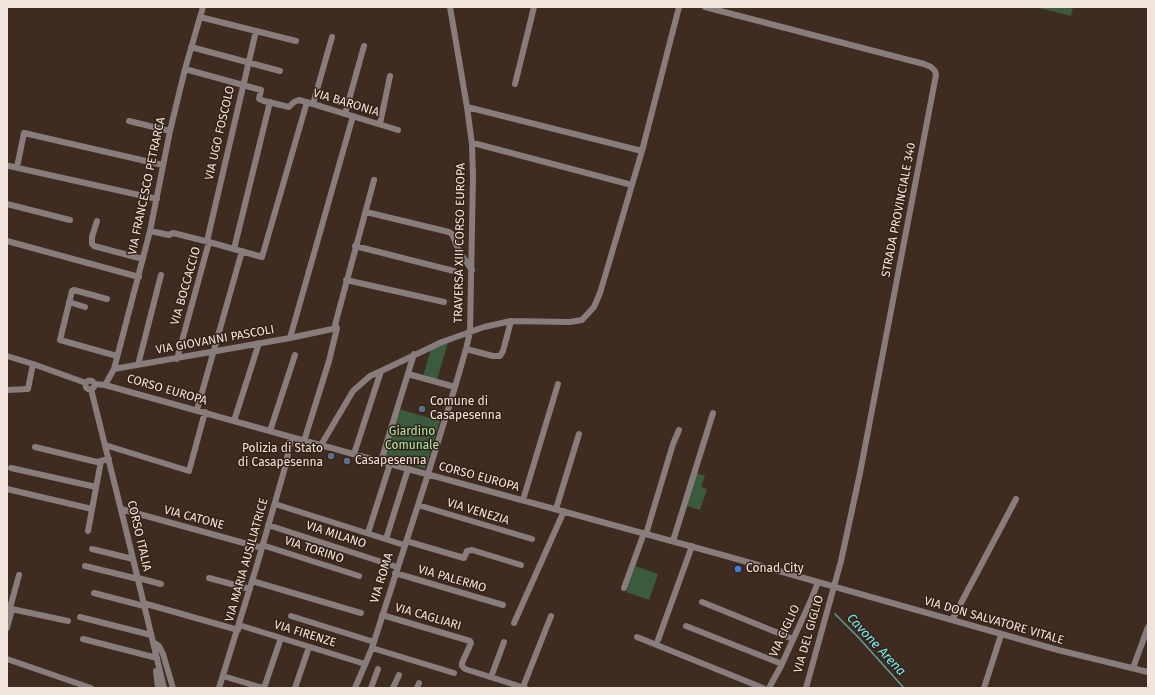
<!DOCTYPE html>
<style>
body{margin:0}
#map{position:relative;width:1155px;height:695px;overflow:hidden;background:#3f2c20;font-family:"Fira Sans",sans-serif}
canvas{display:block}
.frame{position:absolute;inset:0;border:8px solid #f1e4dc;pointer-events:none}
</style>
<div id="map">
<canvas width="1155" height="695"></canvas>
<div class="frame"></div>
</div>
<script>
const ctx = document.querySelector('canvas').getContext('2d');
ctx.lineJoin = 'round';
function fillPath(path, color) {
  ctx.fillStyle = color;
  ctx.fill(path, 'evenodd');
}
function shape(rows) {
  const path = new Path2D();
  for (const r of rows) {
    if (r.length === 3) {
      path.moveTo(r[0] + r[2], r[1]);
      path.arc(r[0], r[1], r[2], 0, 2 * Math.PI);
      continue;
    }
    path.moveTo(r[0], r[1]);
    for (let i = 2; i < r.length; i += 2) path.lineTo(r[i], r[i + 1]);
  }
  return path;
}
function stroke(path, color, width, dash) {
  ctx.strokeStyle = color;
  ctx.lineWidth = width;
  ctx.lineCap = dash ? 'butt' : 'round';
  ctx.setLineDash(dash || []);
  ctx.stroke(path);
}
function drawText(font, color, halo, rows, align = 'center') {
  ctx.font = font + ' "Fira Sans",sans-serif';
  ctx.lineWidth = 3;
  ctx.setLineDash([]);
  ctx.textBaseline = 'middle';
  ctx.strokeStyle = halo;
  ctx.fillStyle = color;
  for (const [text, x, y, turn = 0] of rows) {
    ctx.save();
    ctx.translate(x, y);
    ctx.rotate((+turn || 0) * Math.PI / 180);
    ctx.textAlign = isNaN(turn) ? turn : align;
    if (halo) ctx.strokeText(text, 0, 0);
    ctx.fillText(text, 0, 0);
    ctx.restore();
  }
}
fillPath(shape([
 [1035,7,1073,7,1071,16],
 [448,342,437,380,423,376,431,349],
 [399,409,440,421,425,469,384,457],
 [696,473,705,476,701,487,707,489,700,510,687,506],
 [635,566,658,574,649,600,626,592]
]), '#3a5b3e');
stroke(shape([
 [835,614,858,637,904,688]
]), '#649c9e', 1.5);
stroke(shape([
 [705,7,924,64,931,67,935,71,936,75,860,473,841,561,806,688],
 [200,17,296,41],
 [191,47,280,71],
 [185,69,261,90,259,99,264,101,289,107,294,102,299,100,313,104,398,130],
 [515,84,534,7],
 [313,104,332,37],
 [467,107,642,151],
 [345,114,364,46],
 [129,121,170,131],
 [380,124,390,76],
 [472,144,477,144,632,185],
 [9,166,157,199],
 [17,167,24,133,163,165],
 [7,204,70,220],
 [366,212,449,232,452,234,460,253,472,270],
 [97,221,92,237,92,244,94,246,143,259],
 [150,231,169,235,173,233,209,242,262,257,307,102],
 [7,241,139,277],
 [207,241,256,31],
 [355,246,454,271],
 [234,249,270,102],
 [346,280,444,302],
 [107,299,74,290,72,291,60,340,117,356],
 [69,302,85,307],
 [290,338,353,116],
 [466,349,493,356,500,356,503,351,511,321],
 [7,356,33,364,86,383],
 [177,359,209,242],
 [138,365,161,275],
 [114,369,150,231,170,131,185,69,203,7],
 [408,374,455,387],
 [90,385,4.5],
 [95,384,105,385,291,437,719,554,1058,650,1148,672],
 [105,385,114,369,290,338,337,328],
 [91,389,128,538,164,688],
 [7,390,28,389,33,364],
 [197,410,242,251],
 [234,421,259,343],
 [270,431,295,355],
 [304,441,329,361,337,328,335,325,374,180],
 [105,445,189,471,205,412],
 [321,445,353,391,370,376,381,371,442,342,484,327,511,321,570,322,582,320,594,307,600,293,642,151,679,7],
 [35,447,97,462,109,459],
 [354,454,381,371],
 [381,461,414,354],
 [11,468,96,487],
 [7,489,92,509],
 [523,500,558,384],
 [275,504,404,545],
 [418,505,532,539],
 [121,509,262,548],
 [556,509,579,434],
 [268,525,397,567],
 [88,531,101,461],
 [368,533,390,464],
 [646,534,673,444,679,430],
 [386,539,408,469],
 [406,541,464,558,467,551,472,550,521,565],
 [673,541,713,413],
 [262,545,359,576],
 [92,549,133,559],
 [85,566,138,579],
 [395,573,503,605],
 [138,578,161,584],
 [209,578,250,589],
 [252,581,361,613],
 [624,588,644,533],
 [94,593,144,606],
 [702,602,793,639],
 [143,603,238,630],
 [7,608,68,621],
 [10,608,19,575],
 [382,615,470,641,471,643,462,663,462,666,465,669,525,688],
 [291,616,374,642],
 [80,617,151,635],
 [952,620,1016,499],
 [514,623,564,511],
 [239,625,365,664],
 [686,626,782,664],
 [7,628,12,609],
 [637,637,763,688],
 [83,639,157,658],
 [658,640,692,546],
 [153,642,159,646,163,654,173,688],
 [372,648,454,673],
 [7,659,91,688],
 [1133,668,1148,627],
 [156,671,158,688],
 [223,676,263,688],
 [491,677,504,642],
 [523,687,551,616],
 [219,688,257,565,286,464,291,437],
 [264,688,281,638],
 [295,688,309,647],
 [355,688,372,648,428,474,455,387,466,349,470,332,473,176,472,144,467,107,450,7],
 [371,688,378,669],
 [393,688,399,675],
 [417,688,419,683],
 [769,688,781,666,811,600,818,582],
 [984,688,1001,635]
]), '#897c7d', 6);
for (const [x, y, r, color] of [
 [422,409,4,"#5c6f8a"],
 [331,456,4,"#5c6f8a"],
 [347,461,4,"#5c6f8a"],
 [738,569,4,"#3f7fe0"]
]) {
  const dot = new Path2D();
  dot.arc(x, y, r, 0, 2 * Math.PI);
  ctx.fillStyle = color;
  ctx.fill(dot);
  stroke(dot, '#352216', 1.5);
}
drawText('12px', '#f1e4dc', '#352216', [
 ["VIA BARONIA",346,103,17],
 ["VIA UGO FOSCOLO",220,133,-77],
 ["VIA FRANCESCO PETRARCA",147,186,-78],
 ["STRADA PROVINCIALE 340",899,210,-79],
 ["TRAVERSA XIII CORSO EUROPA",460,243,-89],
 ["VIA BOCCACCIO",186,286,-74],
 ["VIA GIOVANNI PASCOLI",215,340,-10],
 ["CORSO EUROPA",167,390,16],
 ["CORSO EUROPA",479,477,15],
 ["VIA VENEZIA",478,512,17],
 ["VIA CATONE",194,518,15],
 ["VIA MILANO",336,535,18],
 ["CORSO ITALIA",139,536,77],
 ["VIA TORINO",314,550,18],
 ["VIA MARIA AUSILIATRICE",247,560,-74],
 ["VIA ROMA",382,578,-73],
 ["VIA PALERMO",452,579,16],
 ["VIA CAGLIARI",428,617,16],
 ["VIA DON SALVATORE VITALE",994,621,16],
 ["VIA CIGLIO",785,631,-65],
 ["VIA FIRENZE",305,634,17],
 ["VIA DEL GIGLIO",809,634,-74]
]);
drawText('12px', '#f1e4dc', '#352216', [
 ["Comune di",430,402],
 ["Casapesenna",430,416],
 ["Polizia di Stato",323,449,"right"],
 ["di Casapesenna",323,463,"right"],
 ["Casapesenna",355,461],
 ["Conad City",746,569]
], 'left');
drawText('12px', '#a5eaac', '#352216', [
 ["Giardino",412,432],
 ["Comunale",412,446]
]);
drawText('italic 13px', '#71eaf4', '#352216', [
 ["Cavone Arena",876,645,47]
]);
</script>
